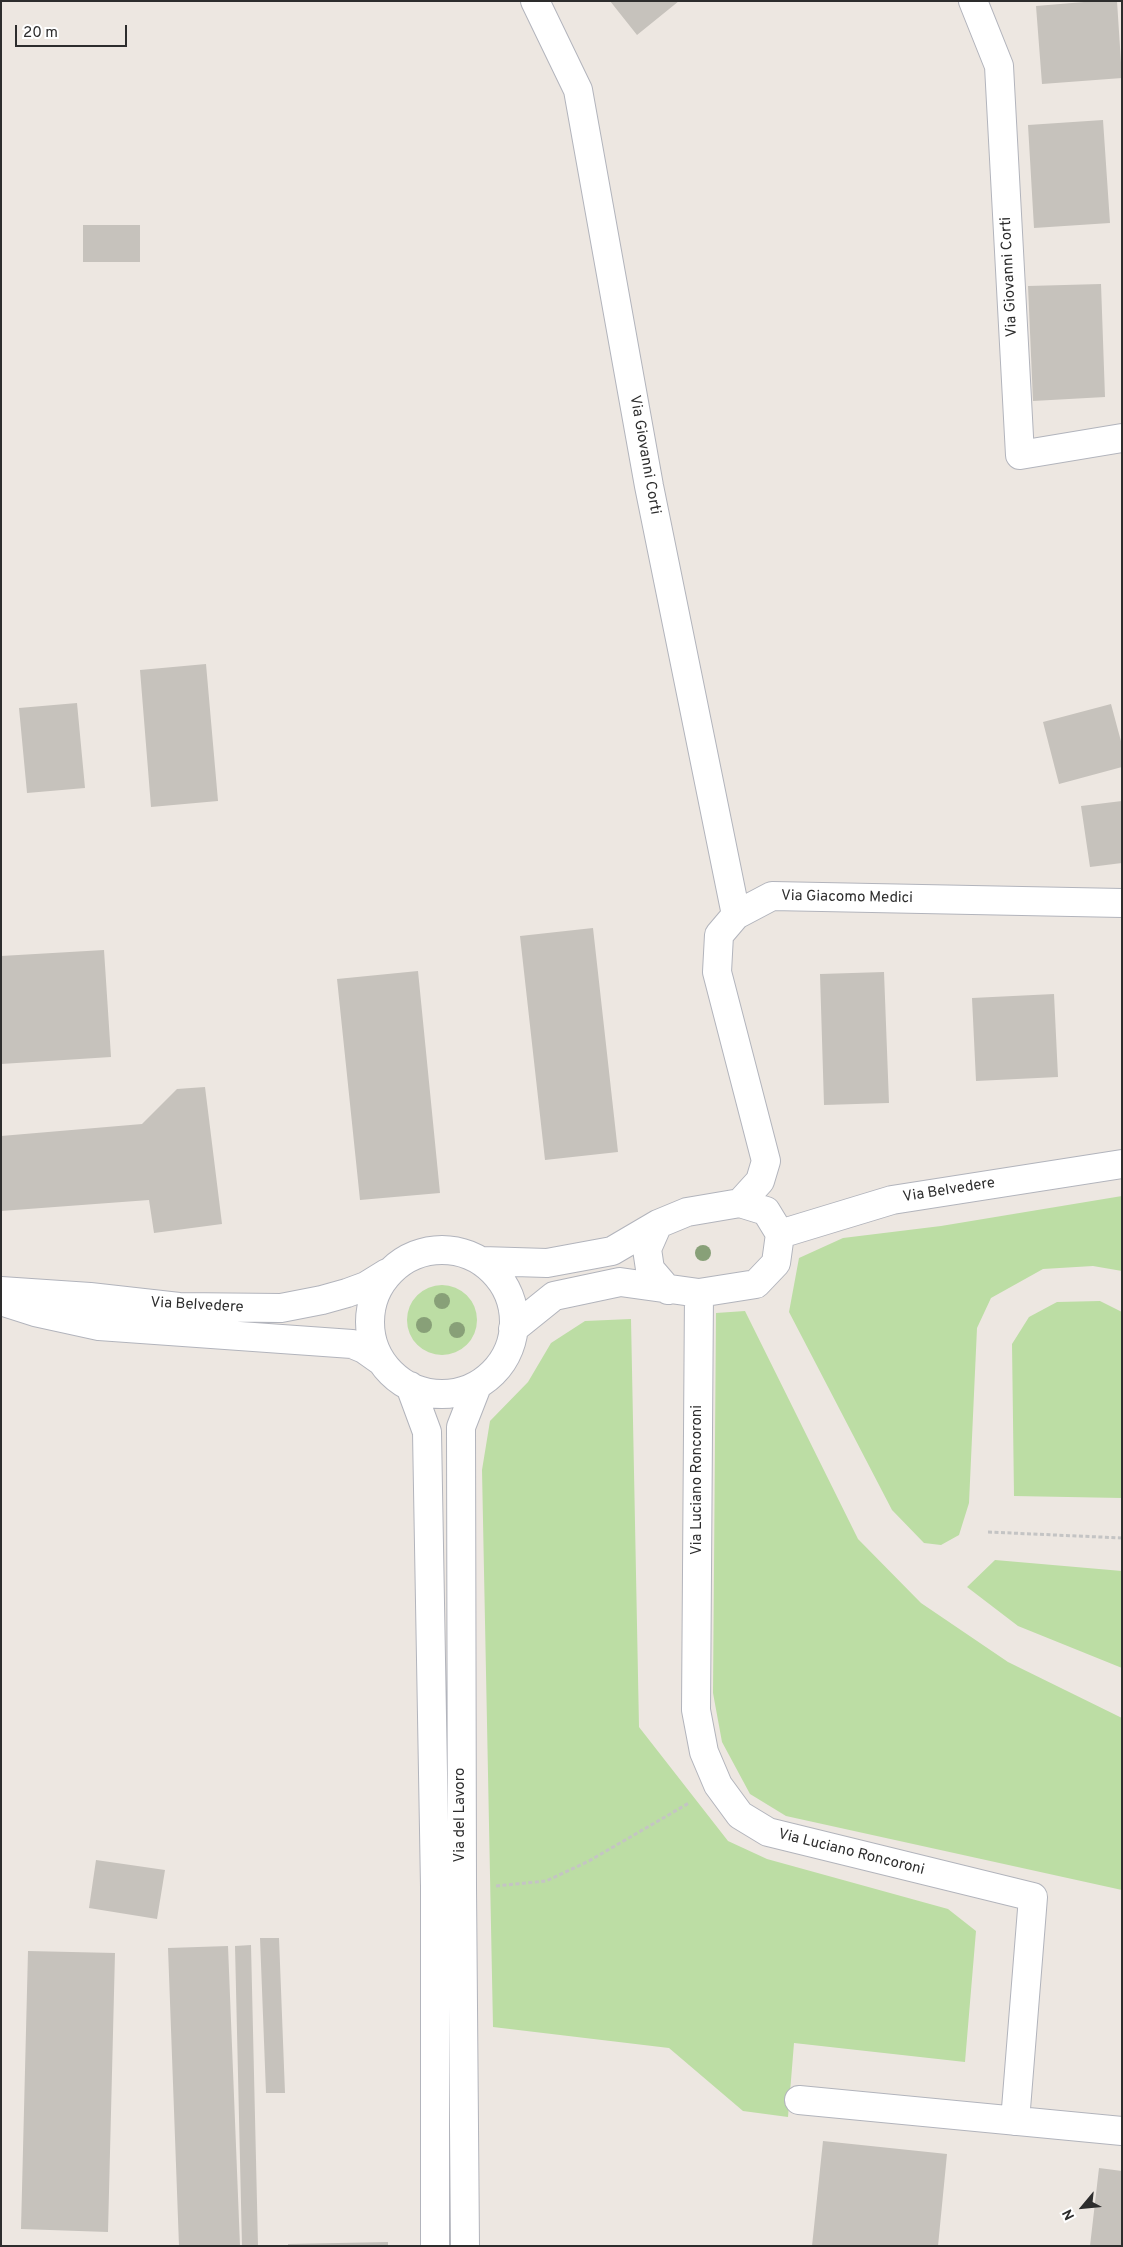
<!DOCTYPE html>
<style>
body{margin:0}
#map{position:relative;width:1123px;height:2247px;overflow:hidden;background:#ede7e1;font-family:Overpass,sans-serif}
canvas{display:block}
.frame{position:absolute;inset:0;border:2px solid #2d2d2d;pointer-events:none}
.north{position:absolute;left:1058px;top:2182px;width:50px;height:50px;-webkit-text-stroke:4px #fff;paint-order:stroke;rotate:242deg;font-size:14px;font-weight:700;line-height:20px;text-align:center;color:#2d2d2d}
.north::after{content:'';display:block;margin:auto;width:18px;height:22px;background:#2d2d2d;clip-path:polygon(50% 0,100% 100%,50% 72%,0 100%)}
.scale{position:absolute;left:15px;top:25px;width:112px;height:22px;box-sizing:border-box;border:2px solid #2d2d2d;border-top:0;padding-left:6px;font-size:15px;line-height:18px;white-space:nowrap;color:#2d2d2d;-webkit-text-stroke:4px #fff;paint-order:stroke}
</style>
<div id="map">
<canvas width="1123" height="2247"></canvas>
<div class="frame"></div>
<div class="north">N</div>
<div class="scale">20 m</div>
</div>
<script>
const ctx = document.querySelector('canvas').getContext('2d');
ctx.lineJoin = 'round';
function fillPath(path, color) {
  ctx.fillStyle = color;
  ctx.fill(path, 'evenodd');
}
function shape(rows) {
  const path = new Path2D();
  for (const r of rows) {
    if (r.length === 3) {
      path.moveTo(r[0] + r[2], r[1]);
      path.arc(r[0], r[1], r[2], 0, 2 * Math.PI);
      continue;
    }
    path.moveTo(r[0], r[1]);
    for (let i = 2; i < r.length; i += 2) path.lineTo(r[i], r[i + 1]);
  }
  return path;
}
function stroke(path, color, width, dash) {
  ctx.strokeStyle = color;
  ctx.lineWidth = width;
  ctx.lineCap = dash ? 'butt' : 'round';
  ctx.setLineDash(dash || []);
  ctx.stroke(path);
}
function drawText(font, color, halo, rows, align = 'center') {
  ctx.font = font + ' Overpass,sans-serif';
  ctx.lineWidth = 5;
  ctx.setLineDash([]);
  ctx.textBaseline = 'middle';
  ctx.strokeStyle = halo;
  ctx.fillStyle = color;
  for (const [text, x, y, turn = 0] of rows) {
    ctx.save();
    ctx.translate(x, y);
    ctx.rotate((+turn || 0) * Math.PI / 180);
    ctx.textAlign = isNaN(turn) ? turn : align;
    if (halo) ctx.strokeText(text, 0, 0);
    ctx.fillText(text, 0, 0);
    ctx.restore();
  }
}
fillPath(shape([
 [1122,1196,1122,1271,1093,1266,1043,1269,991,1298,977,1328,969,1503,959,1535,941,1545,924,1543,892,1510,789,1312,799,1258,843,1238,941,1226],
 [442,1320,35],
 [1100,1301,1122,1312,1122,1498,1014,1496,1012,1344,1029,1317,1057,1302],
 [745,1311,858,1539,921,1603,1008,1662,1122,1718,1122,1890,786,1816,750,1794,722,1742,713,1693,716,1313],
 [631,1319,639,1727,728,1841,767,1859,948,1909,976,1931,965,2062,794,2043,788,2117,743,2111,669,2048,493,2027,482,1470,490,1421,528,1382,551,1343,585,1321],
 [995,1560,1122,1571,1122,1668,1018,1626,967,1587]
]), '#bcdda4');
fillPath(shape([
 [610,1,679,1,637,35],
 [1096,1,1117,1,1122,78,1042,84,1036,6],
 [1103,120,1110,223,1034,228,1028,125],
 [83,225,140,225,140,262,83,262],
 [1101,284,1105,397,1033,401,1028,286],
 [206,664,218,801,151,807,140,670],
 [77,703,85,788,27,793,19,708],
 [1111,704,1122,745,1122,767,1059,784,1043,722],
 [1122,801,1122,863,1090,867,1081,806],
 [593,928,618,1152,545,1160,520,936],
 [104,950,111,1057,1,1064,1,956],
 [418,971,440,1193,360,1200,337,979],
 [884,972,889,1103,824,1105,820,974],
 [1054,994,1058,1077,976,1081,972,998],
 [205,1087,222,1224,154,1233,149,1200,1,1211,1,1136,142,1124,177,1089],
 [96,1860,165,1870,157,1919,89,1908],
 [260,1938,279,1938,285,2093,266,2093],
 [251,1945,258,2246,242,2246,235,1946],
 [228,1946,240,2246,179,2246,168,1948],
 [28,1951,115,1953,108,2232,21,2229],
 [823,2141,947,2154,938,2246,812,2246],
 [1099,2168,1122,2171,1122,2246,1090,2246],
 [388,2242,388,2246,288,2246,288,2244]
]), '#c6c2bc');
const minor = shape([
 [535,1,578,90,649,486,736,915],
 [973,1,999,66,1020,455,1122,438],
 [740,1203,760,1181,766,1161,717,972,719,935,736,915,772,896,1122,903],
 [658,1224,647,1249,650,1269,668,1290],
 [780,1234,892,1200,1122,1164],
 [442,1322,72],
 [482,1261,547,1263,612,1251,658,1224,687,1212,740,1203,766,1211,780,1234,776,1263,756,1284,699,1293,620,1282,554,1296,513,1329],
 [1,1291,90,1297,179,1307,281,1308,322,1300,347,1293,366,1286,387,1273],
 [699,1293,696,1710,704,1752,718,1785,740,1815,768,1832,1033,1897,1015,2121],
 [1,1301,35,1312,99,1326,352,1344,364,1349,381,1361],
 [410,1386,427,1432,435,1887,435,2246],
 [799,2100,1122,2131],
 [465,2246,462,1887,461,1427,477,1386]
]);
stroke(minor, '#b2b4bc', 30);
stroke(shape([
 [988,1532,1122,1538],
 [496,1886,546,1881,589,1861,689,1803]
]), '#c4c4c4', 3, [4, 2.5]);
stroke(minor, '#fff', 28);
ctx.fillStyle = '#88a078';
for (const [x, y] of [
 [703,1253],
 [442,1301],
 [424,1325],
 [457,1330]
]) {
  ctx.beginPath();
  ctx.arc(x, y, 8, 0, 2 * Math.PI);
  ctx.fill();
}
drawText('15px', '#2d2d2d', '#fff', [
 ["Via Giovanni Corti",1010,277,-93],
 ["Via Giovanni Corti",644,455,80],
 ["Via Giacomo Medici",847,898,1],
 ["Via Belvedere",949,1191,-9],
 ["Via Belvedere",197,1306,3],
 ["Via Luciano Roncoroni",698,1480,-90],
 ["Via del Lavoro",461,1815,-90],
 ["Via Luciano Roncoroni",851,1853,14]
]);
</script>
